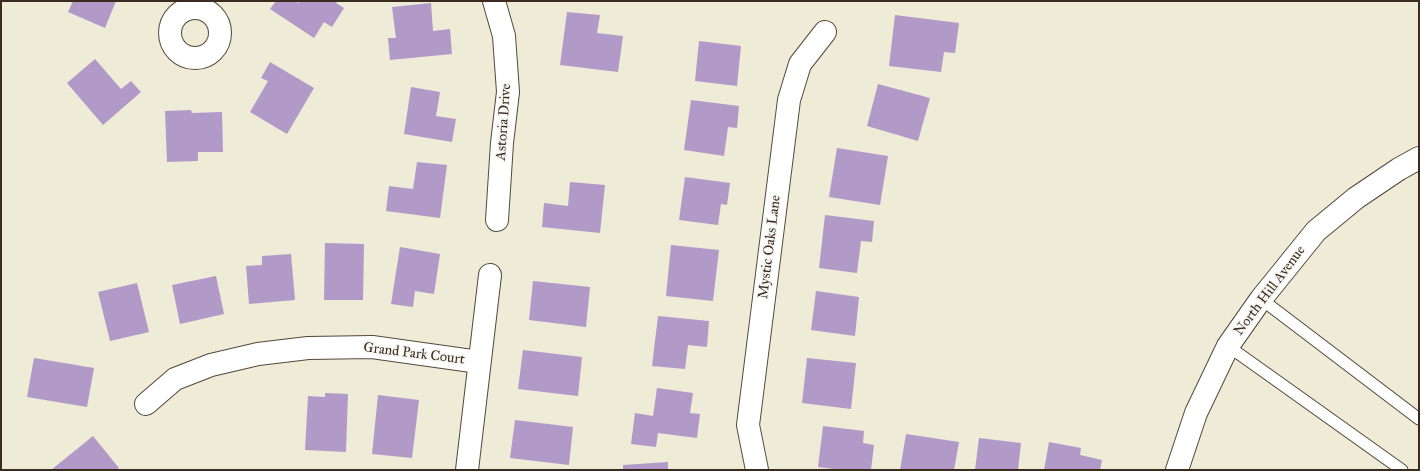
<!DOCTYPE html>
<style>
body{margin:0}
#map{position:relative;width:1420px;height:471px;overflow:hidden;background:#eeebd7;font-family:"IM FELL Great Primer",serif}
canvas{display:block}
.frame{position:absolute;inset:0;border:2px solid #3b2a1e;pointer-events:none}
</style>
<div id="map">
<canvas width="1420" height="471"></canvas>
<div class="frame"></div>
</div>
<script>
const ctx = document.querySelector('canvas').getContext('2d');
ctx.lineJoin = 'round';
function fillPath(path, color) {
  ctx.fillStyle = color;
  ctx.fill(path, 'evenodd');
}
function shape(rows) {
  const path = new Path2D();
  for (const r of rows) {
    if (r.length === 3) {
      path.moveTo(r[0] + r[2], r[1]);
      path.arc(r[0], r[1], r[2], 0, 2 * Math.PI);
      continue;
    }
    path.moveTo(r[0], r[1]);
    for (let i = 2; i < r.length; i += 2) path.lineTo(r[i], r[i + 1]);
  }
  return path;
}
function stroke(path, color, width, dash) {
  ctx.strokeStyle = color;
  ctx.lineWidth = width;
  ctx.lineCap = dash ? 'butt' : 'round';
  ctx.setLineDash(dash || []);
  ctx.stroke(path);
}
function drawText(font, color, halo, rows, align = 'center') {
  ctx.font = font + ' "IM FELL Great Primer",serif';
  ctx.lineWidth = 3.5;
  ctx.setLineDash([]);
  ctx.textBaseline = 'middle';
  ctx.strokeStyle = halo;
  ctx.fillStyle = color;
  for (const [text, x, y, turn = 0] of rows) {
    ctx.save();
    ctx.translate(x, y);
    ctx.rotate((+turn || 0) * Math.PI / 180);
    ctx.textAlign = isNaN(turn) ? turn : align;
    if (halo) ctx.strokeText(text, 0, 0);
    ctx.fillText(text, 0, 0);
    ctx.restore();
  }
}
fillPath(shape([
 [73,1,116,1,105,28,68,12],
 [276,1,295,1,299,3,300,1,337,1,336,3,344,8,332,27,324,22,314,38,270,9],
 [431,3,433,31,450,29,452,54,390,60,388,38,396,38,392,7],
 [567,12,600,15,597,33,623,36,618,72,560,65],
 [895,15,959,23,955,53,944,52,941,72,889,66],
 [699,41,741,46,737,86,695,81],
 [95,59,121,89,131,81,141,92,103,125,67,83],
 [270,62,314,88,287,134,250,112,268,81,261,78],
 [878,84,930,98,918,141,867,126],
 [411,87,440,92,436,116,456,119,452,142,404,134],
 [691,100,739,106,737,128,728,127,724,156,684,150],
 [191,110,192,113,222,112,223,152,198,152,198,161,167,162,165,111],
 [837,148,888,156,880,205,829,197],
 [417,162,447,165,440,218,386,211,389,186,413,189],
 [685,177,730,183,727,205,721,204,718,225,679,220],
 [570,182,605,185,600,233,542,227,544,203,568,206],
 [825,215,874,221,872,242,861,241,857,273,819,268],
 [325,243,364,244,363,300,324,300],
 [671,245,719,250,713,301,666,296],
 [400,247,440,254,434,294,415,291,413,307,391,304],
 [291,254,295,300,249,304,246,266,262,265,262,256],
 [216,276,224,314,180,324,172,285],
 [533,281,590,287,586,327,529,320],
 [137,283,149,332,110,341,98,292],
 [816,291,859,297,855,336,811,330],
 [658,316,709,321,707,347,688,345,685,369,652,366],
 [523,350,582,357,578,396,518,389],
 [34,358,94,368,87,407,27,397],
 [807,358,856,363,851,409,802,403],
 [657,388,693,393,690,413,700,414,697,438,658,433,656,447,631,444,635,413,653,416],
 [325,393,348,394,346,452,305,450,308,396,325,397],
 [378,395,419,400,412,458,372,454],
 [515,420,573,427,569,465,510,458],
 [823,426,864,431,863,443,874,445,871,470,841,470,818,467],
 [906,434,959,442,954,470,900,470],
 [93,436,119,468,116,470,51,470],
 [979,438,1021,443,1018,470,975,470],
 [1049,442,1081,448,1080,455,1102,460,1100,470,1044,470],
 [668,462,668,470,623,470,623,465]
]), '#b29ac8');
const service = shape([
 [1261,299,1419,419],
 [1228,346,1402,470]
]);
const minor = shape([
 [494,1,504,36,508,92,502,143,497,220],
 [195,33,25],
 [146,404,175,379,211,365,258,354,308,348,372,347,479,362],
 [467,470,490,275],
 [757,470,748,425,789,100,800,64,825,32]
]);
const tertiary = shape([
 [1177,470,1196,413,1228,346,1261,299,1316,231,1356,198,1399,169,1419,158]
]);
stroke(service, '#56473a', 13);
stroke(minor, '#56473a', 24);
stroke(tertiary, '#56473a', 24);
stroke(service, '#fff', 11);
stroke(minor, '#fff', 22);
stroke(tertiary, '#fff', 22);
drawText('14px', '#3b2a1e', '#f6f6f2', [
 ["Astoria Drive",504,122,-86],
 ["Mystic Oaks Lane",770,247,-83],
 ["North Hill Avenue",1270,291,-53],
 ["Grand Park Court",414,354,7]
]);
</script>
